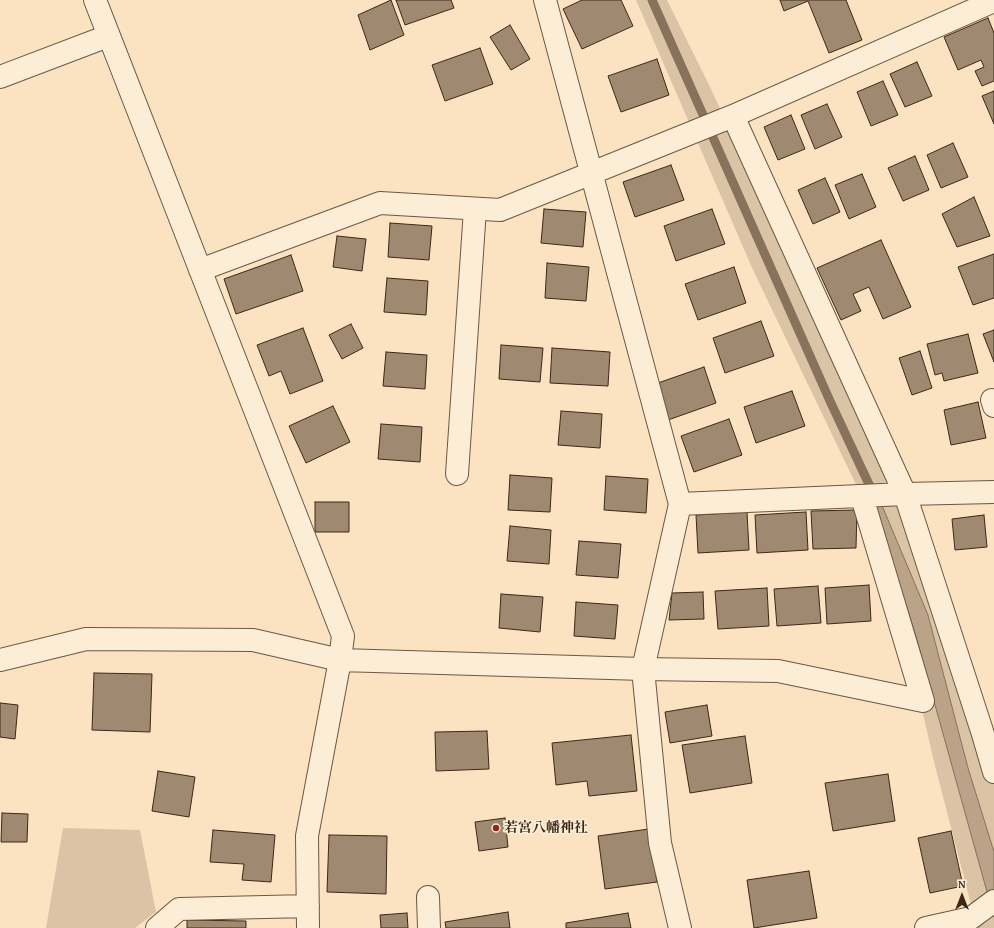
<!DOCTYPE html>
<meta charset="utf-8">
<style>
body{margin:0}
#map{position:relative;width:994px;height:928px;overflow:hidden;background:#fbe3c2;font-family:"Gentium Book Plus",serif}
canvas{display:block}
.north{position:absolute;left:942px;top:876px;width:40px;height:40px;-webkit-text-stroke:3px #fcedd7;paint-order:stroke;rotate:0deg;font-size:11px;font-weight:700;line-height:16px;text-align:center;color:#3c2817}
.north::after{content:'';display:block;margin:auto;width:14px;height:18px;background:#3c2817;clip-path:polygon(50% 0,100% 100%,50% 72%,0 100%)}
</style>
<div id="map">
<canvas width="994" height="928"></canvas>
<div class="north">N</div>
</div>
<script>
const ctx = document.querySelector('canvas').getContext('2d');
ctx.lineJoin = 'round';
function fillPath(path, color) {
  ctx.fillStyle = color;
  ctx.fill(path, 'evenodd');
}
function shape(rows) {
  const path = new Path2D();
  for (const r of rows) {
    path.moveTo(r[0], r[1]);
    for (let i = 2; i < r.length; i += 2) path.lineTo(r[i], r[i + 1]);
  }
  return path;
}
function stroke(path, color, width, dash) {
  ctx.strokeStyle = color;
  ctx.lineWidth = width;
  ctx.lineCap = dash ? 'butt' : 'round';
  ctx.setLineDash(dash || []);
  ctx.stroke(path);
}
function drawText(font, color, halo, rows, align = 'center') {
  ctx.font = font + ' "Gentium Book Plus","Noto Serif JP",serif';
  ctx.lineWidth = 3.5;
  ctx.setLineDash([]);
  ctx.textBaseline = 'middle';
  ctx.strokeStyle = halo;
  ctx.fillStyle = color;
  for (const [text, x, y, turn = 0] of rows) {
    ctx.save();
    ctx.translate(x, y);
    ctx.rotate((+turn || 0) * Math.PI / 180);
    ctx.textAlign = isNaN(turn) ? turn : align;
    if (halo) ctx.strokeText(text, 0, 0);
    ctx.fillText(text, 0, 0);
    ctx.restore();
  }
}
fillPath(shape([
 [636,0,667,0,711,89,801,283,897,478,994,775,994,928,979,928,974,916,934,762,914,674,862,497,753,270],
 [63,828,140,830,156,912,135,928,46,928]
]), '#dbc3a5');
const water = shape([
 [871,496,878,496,928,615,968,768,994,852,994,917,915,633,871,496]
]);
fillPath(water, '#baa388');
stroke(water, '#88725b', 1);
stroke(shape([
 [652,0,830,401,874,495]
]), '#88725b', 9);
const building = shape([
 [391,0,404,35,370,50,358,15,391,0],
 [396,0,451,0,454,8,405,25,396,0],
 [582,0,621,0,633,26,582,49,563,9,582,0],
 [780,0,846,0,862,40,829,53,808,1,784,11,780,0],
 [988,18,994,33,994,81,982,86,975,71,984,67,981,60,958,70,944,37,988,18],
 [510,25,530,59,511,70,490,37,510,25],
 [480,48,493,84,445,101,432,65,480,48],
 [657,59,669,95,621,112,608,76,657,59],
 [917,62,932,96,905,107,890,74,917,62],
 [883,81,898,115,871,126,857,92,883,81],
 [994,91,994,124,982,96,994,91],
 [827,104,842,137,815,149,801,115,827,104],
 [791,115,805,149,778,160,764,127,791,115],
 [953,143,968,177,941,188,927,155,953,143],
 [915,156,929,190,903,201,888,168,915,156],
 [671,165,684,200,635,217,623,182,671,165],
 [862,174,876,207,849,219,835,185,862,174],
 [825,178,840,212,813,224,798,190,825,178],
 [974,197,990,236,957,247,942,214,974,197],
 [544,209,586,212,583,247,541,243,544,209],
 [712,209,725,244,676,261,664,226,712,209],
 [390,223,432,226,429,260,388,257,390,223],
 [337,236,366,239,362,271,333,267,337,236],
 [881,240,911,307,883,319,869,287,853,294,861,311,841,320,817,268,881,240],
 [994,254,994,298,973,305,958,267,994,254],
 [291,255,303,291,236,314,224,279,291,255],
 [547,263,589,267,586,301,545,298,547,263],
 [734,267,746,303,698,320,685,284,734,267],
 [387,278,428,281,426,315,384,312,387,278],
 [761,321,774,356,725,373,713,338,761,321],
 [351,324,363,348,342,359,329,335,351,324],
 [303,328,323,381,290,394,281,371,269,376,257,345,303,328],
 [994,330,994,362,983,334,994,330],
 [968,334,978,373,944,381,942,373,935,375,927,344,968,334],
 [501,345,543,348,540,382,499,379,501,345],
 [552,348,610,352,608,386,550,383,552,348],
 [920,351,932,388,912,395,899,358,920,351],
 [386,352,427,355,425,389,383,386,386,352],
 [704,367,716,403,668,420,655,384,704,367],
 [792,391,805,426,756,443,744,407,792,391],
 [978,402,986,438,951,445,944,410,978,402],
 [333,406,350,442,306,463,289,426,333,406],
 [561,411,602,414,600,448,558,445,561,411],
 [729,419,742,455,694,472,681,436,729,419],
 [381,424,422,427,420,462,378,459,381,424],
 [510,475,552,478,550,512,508,510,510,475],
 [606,476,648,479,646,513,604,510,606,476],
 [315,502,349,502,349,532,315,532,315,502],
 [857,510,856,548,813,549,811,511,857,510],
 [747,512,749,550,698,553,696,515,747,512],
 [806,512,808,550,757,553,755,515,806,512],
 [984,515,987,547,955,550,952,519,984,515],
 [510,526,551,530,549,564,507,561,510,526],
 [579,541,621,544,618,578,576,575,579,541],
 [869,585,871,621,827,624,825,588,869,585],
 [818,586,821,623,777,626,774,589,818,586],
 [767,588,769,626,718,629,715,591,767,588],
 [703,592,704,619,669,620,672,593,703,592],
 [501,594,543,597,540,632,499,628,501,594],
 [576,602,618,605,615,639,574,636,576,602],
 [94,673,152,674,150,732,92,730,94,673],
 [0,703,18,705,15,739,0,737,0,703],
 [707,705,712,736,670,743,665,712,707,705],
 [487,731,489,769,436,771,435,732,487,731],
 [631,735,637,791,589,796,587,781,556,785,552,743,631,735],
 [745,736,752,783,690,793,682,745,745,736],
 [158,771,195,777,189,817,152,811,158,771],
 [888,774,895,821,833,831,825,783,888,774],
 [2,813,28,814,27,842,1,842,2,813],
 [505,818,508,847,479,851,475,822,505,818],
 [649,829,657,882,605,889,598,836,649,829],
 [213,830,275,835,271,882,242,880,244,864,210,862,213,830],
 [951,831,963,886,930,893,918,838,951,831],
 [329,835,387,836,386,894,327,892,329,835],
 [809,871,817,918,754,928,747,880,809,871],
 [508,912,510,928,446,928,445,922,508,912],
 [407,913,408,928,381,928,380,915,407,913],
 [628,913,631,928,566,928,566,923,628,913],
 [187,920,246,921,246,928,187,928,187,920]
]);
fillPath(building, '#9f8970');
stroke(building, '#3c2817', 1);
const minor = shape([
 [95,0,343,636,340,660,307,836,308,928],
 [545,0,680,504,643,669,660,843,680,928],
 [0,77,108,36],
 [733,116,905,494,982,731,994,772],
 [200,270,380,203,500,210,733,116,994,1],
 [992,400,994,406],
 [457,474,475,209],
 [680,504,905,494,994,492],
 [0,660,86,639,253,640,340,660,643,669,778,671,923,701,862,497],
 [428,897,429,928],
 [157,928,179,909,308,906],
 [926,928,971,918,994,901]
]);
stroke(minor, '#6c5742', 24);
stroke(minor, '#fcedd7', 22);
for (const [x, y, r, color] of [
 [496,828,4,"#8f2418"]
]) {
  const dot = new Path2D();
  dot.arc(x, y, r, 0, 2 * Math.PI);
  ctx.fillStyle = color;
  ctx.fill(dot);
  stroke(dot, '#fcedd7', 1.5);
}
drawText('bold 14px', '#3c2817', '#fcedd7', [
 ["若宮八幡神社",504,828]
], 'left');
</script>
